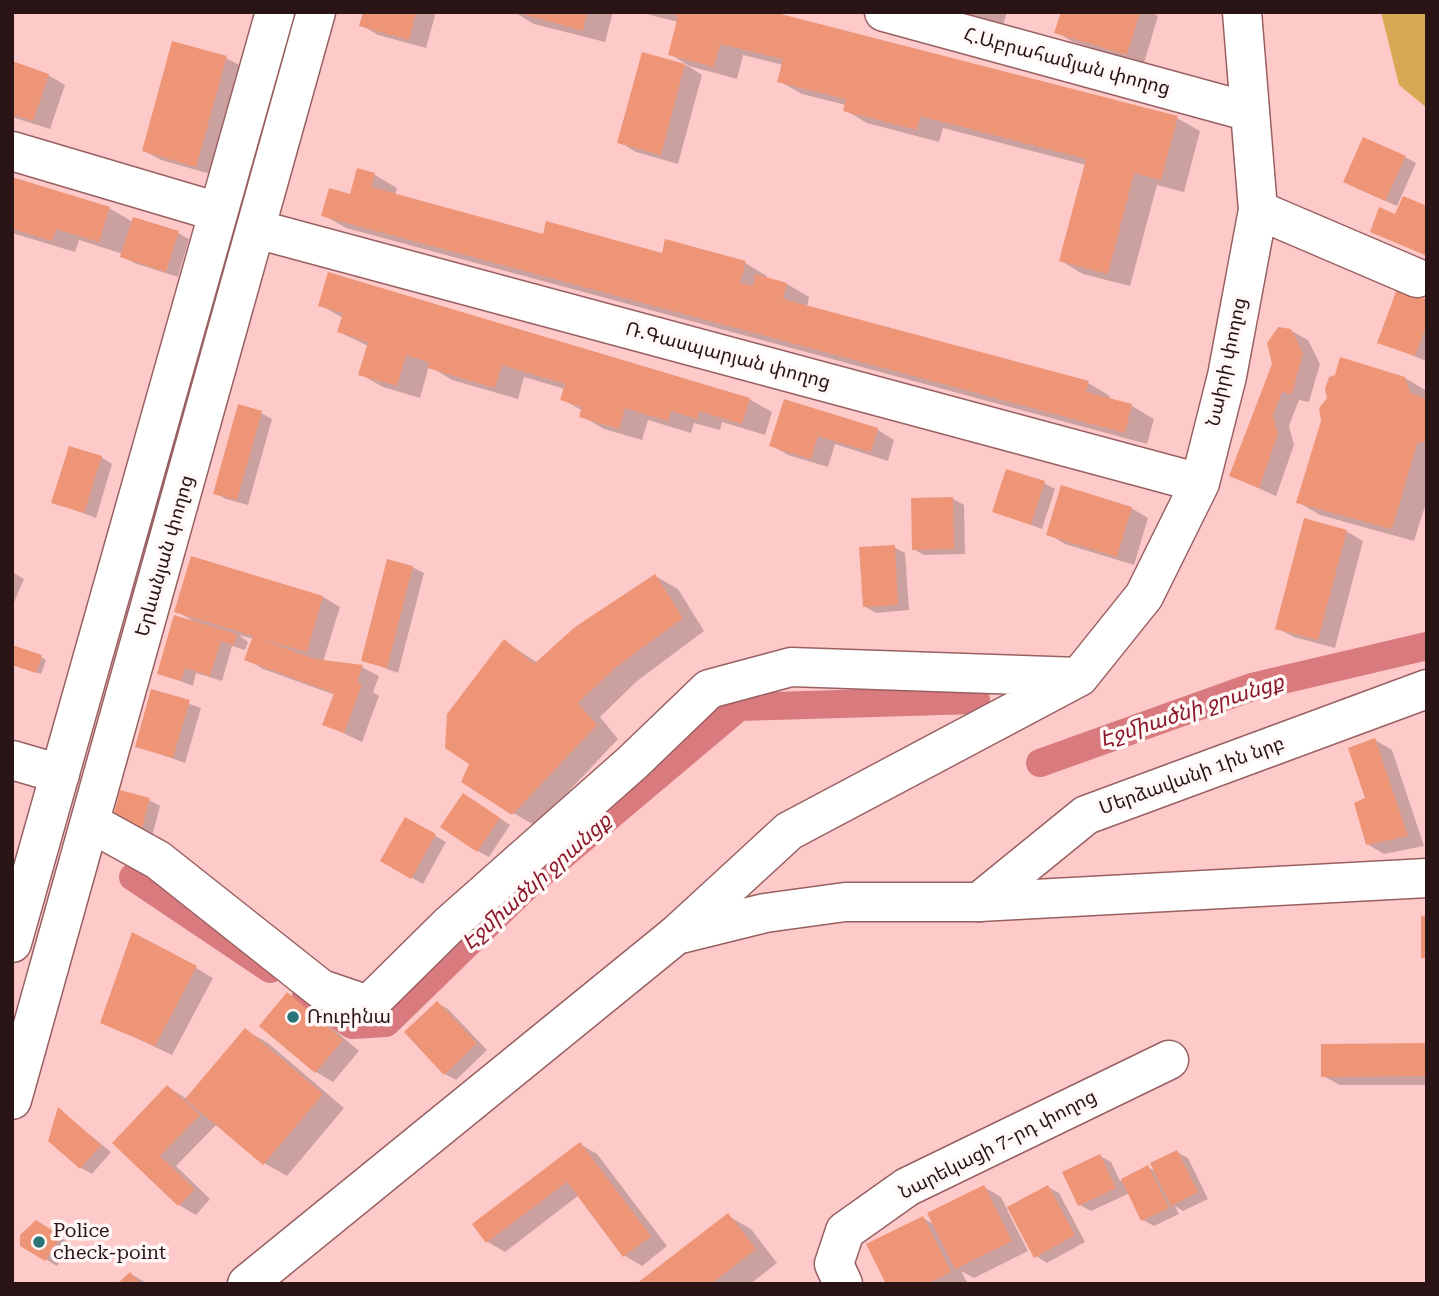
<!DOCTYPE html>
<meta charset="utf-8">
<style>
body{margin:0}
#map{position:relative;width:1439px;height:1296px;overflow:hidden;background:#fecac9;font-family:"Roboto Serif",serif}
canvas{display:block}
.frame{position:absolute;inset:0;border:14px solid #2a1415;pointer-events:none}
</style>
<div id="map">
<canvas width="1439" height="1296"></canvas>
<div class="frame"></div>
</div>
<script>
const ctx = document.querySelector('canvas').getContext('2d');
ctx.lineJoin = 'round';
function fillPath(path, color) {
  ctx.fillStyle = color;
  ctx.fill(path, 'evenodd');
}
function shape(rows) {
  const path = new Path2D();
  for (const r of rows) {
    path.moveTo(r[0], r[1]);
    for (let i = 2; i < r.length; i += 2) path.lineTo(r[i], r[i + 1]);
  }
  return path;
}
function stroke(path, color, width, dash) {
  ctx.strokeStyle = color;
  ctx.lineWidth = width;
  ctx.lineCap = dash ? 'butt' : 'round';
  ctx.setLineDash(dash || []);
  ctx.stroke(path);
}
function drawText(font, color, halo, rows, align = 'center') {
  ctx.font = font + ' "Roboto Serif","Noto Sans Armenian",serif';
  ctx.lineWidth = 7;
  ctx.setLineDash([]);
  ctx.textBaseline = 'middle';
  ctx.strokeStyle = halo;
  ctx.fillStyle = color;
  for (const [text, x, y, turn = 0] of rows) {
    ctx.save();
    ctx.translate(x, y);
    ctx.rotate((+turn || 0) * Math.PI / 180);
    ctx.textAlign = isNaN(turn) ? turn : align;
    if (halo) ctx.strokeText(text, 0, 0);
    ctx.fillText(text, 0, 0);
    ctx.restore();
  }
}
fillPath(shape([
 [1381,12,1427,12,1427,108,1399,85]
]), '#d8a855');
fillPath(shape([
 [365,12,436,12,426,48,378,35,361,25],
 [514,12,613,12,605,42,534,24],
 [639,12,766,12,1177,118,1200,131,1184,192,1157,185,1130,286,1083,274,1061,261,1086,165,943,128,939,142,867,123,845,110,846,105,802,94,779,81,783,65,743,55,737,79,689,66,670,54,678,22],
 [956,12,1007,12,1003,25],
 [1062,12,1152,12,1158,16,1144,63,1073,42,1056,32],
 [643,54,688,66,702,75,678,164,636,152,619,142],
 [226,58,243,67,214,175,161,160,144,151],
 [12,63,48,75,65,85,50,129,12,117],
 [1405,157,1416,163,1397,206,1356,188],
 [358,170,375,175,397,188,395,196,544,236,663,255,745,263,767,276,766,279,787,284,809,297,807,307,1088,383,1110,396,1109,400,1132,406,1154,419,1147,444,346,228,323,215,351,196],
 [12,178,109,208,133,222,178,233,189,239,178,277,134,263,123,256,123,254,79,240,75,252,12,233],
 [1427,301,1426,361,1380,342],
 [320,305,749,399,772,412,765,435,722,422,720,430,694,423,691,433,648,420,642,440,604,429,582,416,583,411,562,399,565,389,524,377,518,399,452,380,429,366,420,398,383,387,360,374,368,346,339,332,343,318],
 [1290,330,1308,340,1320,364,1309,402,1299,400,1289,426,1294,445,1276,496,1231,476],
 [1405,378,1427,391,1427,500,1414,541,1320,515,1298,502,1329,398],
 [785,401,878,430,894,440,888,461,835,444,828,467,788,455,771,445],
 [261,413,272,419,248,505,226,499,215,493],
 [101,457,112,464,96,518,53,502],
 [1044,483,1055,489,1042,529,994,511],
 [953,499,964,505,965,554,924,555,913,549],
 [1131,508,1148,518,1134,565,1065,544,1048,534],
 [1346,531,1363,541,1335,648,1294,637,1277,628],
 [894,547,905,553,909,610,876,613,864,606],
 [412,567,424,573,398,673,363,660],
 [12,572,24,579,12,607],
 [655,576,678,589,704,631,637,681,600,717,618,739,536,826,513,813,471,763,504,641,538,663],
 [323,597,340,607,323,662,362,667,379,676,373,692,379,696,362,742,324,724,335,695,263,669,246,659,254,639,239,635,248,642,245,650,232,646,222,681,196,673,193,686,159,673,193,621,176,611],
 [41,657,46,660,41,674,12,664],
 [152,691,201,708,185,763,137,746],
 [1375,740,1392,750,1424,846,1384,854,1367,844,1367,799],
 [149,800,160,806,152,837,124,830],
 [475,801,510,825,489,857,478,851],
 [406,819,446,842,423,884,382,861],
 [196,968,213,978,172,1055,102,1022],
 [288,995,304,1004,359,1051,333,1082,316,1072,261,1025],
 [437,1003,448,1009,487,1050,456,1080,445,1074],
 [245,1030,268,1043,344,1108,287,1176,264,1163,217,1124,176,1166,210,1199,196,1215,179,1205,114,1143,168,1087,187,1099],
 [1427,1045,1427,1085,1340,1085,1323,1076],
 [59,1110,111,1152,92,1174,81,1168],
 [580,1144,597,1154,667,1246,642,1266,625,1256,579,1195,505,1252,488,1242,474,1224],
 [1177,1152,1188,1158,1208,1199,1183,1211,1175,1206,1179,1214,1154,1226,1143,1220,1130,1193,1091,1211,1080,1205,1100,1156,1111,1162,1120,1181,1148,1167,1156,1172],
 [984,1187,1001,1197,1007,1209,1048,1187,1059,1193,1085,1242,1047,1263,1036,1256,1010,1208,1007,1210,1028,1251,974,1278,961,1271,967,1282,962,1284,888,1284,923,1218,935,1225],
 [728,1216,751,1229,777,1263,750,1284,639,1284],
 [47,1229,71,1244,57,1266,22,1245],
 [131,1274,148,1284,120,1284]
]), '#0003');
stroke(shape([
 [1040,763,1252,687,1427,646],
 [133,877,270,969],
 [306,994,352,1025,386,1023,530,883,739,707,976,700]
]), '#d97b7e', 28);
fillPath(shape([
 [363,12,416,12,409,40,359,26],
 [516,12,587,12,583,31],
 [666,12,773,12,1178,116,1161,180,1134,173,1108,274,1059,261,1086,159,920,116,917,130,843,111,846,99,777,82,783,59,720,44,714,67,668,55,678,16],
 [1061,12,1140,12,1127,55,1054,33],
 [172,41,227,56,196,167,142,151],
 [642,52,685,64,661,155,617,143],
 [12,61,49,74,33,121,12,114],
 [1363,137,1406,156,1385,201,1343,182],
 [357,168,375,173,371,187,543,234,546,221,662,253,665,239,746,261,740,283,753,286,755,274,787,283,783,299,1089,381,1086,392,1132,404,1125,433,321,216,329,188,350,194],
 [12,177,110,207,99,242,56,229,52,241,12,229],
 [1403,196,1427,206,1427,256,1370,232,1379,207,1395,214],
 [133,217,179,231,166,272,120,257],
 [328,272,750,398,742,424,699,411,697,419,671,411,668,421,625,408,619,429,579,417,582,407,560,400,565,384,502,365,495,388,428,368,429,362,406,355,397,386,358,375,368,342,337,332,343,313,318,306],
 [1397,289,1427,299,1427,324,1415,356,1377,343],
 [1278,327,1291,329,1303,353,1292,394,1282,392,1273,415,1278,434,1259,488,1229,476,1272,364,1267,343],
 [1340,357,1405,377,1410,393,1427,399,1427,440,1417,444,1392,529,1296,503,1321,421,1319,408,1327,398,1325,389,1329,377,1335,375],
 [784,399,878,428,871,452,818,436,811,459,769,446],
 [238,404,262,411,237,500,213,494],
 [69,446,102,456,84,513,51,503],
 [1006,469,1045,481,1031,525,992,512],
 [1061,485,1132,507,1117,557,1046,535],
 [953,497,954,549,912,550,911,498],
 [1304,518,1347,530,1318,640,1275,629],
 [895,545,898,605,863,607,859,547],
 [191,556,323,596,307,652,257,638,315,659,363,665,357,682,362,684,344,733,322,725,334,693,244,660,253,636,174,612],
 [387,559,413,566,387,668,361,661],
 [655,574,683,618,615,668,578,703,597,725,512,815,461,782,469,764,445,748,447,714,504,639,534,664,575,627],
 [174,615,237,634,234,645,221,641,210,676,185,668,181,681,157,674],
 [12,645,42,655,36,673,12,665],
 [151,689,190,700,173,758,135,747],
 [1375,738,1408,836,1366,845,1354,803,1365,798,1348,748],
 [120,790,150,798,141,832,111,825],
 [463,793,500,818,477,852,440,827],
 [405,817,436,834,411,879,380,861],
 [1421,916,1427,916,1427,958,1421,958],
 [132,932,197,966,155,1046,100,1023],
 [287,992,343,1040,315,1073,259,1026],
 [437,1001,477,1043,444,1075,404,1032],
 [245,1028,323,1094,263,1165,185,1099],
 [1427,1043,1427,1076,1321,1077,1321,1044],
 [167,1085,200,1115,160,1156,195,1189,178,1206,112,1143],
 [58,1107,101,1145,80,1169,48,1141],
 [580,1142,651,1236,623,1257,567,1182,486,1243,472,1224],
 [1177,1150,1198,1192,1171,1206,1150,1163],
 [1100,1154,1116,1188,1078,1206,1062,1172],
 [1148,1165,1169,1208,1141,1221,1121,1179],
 [984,1185,1012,1241,955,1269,927,1213],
 [1048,1185,1075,1235,1034,1258,1007,1207],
 [728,1213,756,1249,711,1284,636,1284],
 [923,1216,951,1272,927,1284,886,1284,866,1244],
 [36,1220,61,1236,45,1261,20,1246,20,1235],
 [130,1272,141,1284,117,1284]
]), '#ef9577');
const minor = shape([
 [884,12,1250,112],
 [12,151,218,212],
 [1258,210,1417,278],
 [256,229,1200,483],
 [12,760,60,774],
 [91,823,158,860,321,989,368,1005,450,924,632,763,709,689,791,667,1079,677],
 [979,902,1086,815,1427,689],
 [676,935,789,831,1079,677,1144,596,1200,483,1227,376,1258,210,1242,12],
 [843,1284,834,1264,845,1231,907,1187,1169,1060]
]);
const major = shape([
 [247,1284,676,935,765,913,845,902,979,902,1427,878]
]);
const highway = shape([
 [12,943,275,12],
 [12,1100,316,12]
]);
stroke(minor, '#996061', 41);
stroke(major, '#996061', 41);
stroke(highway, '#996061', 41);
stroke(minor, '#fff', 38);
stroke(major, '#fff', 38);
stroke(highway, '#fff', 38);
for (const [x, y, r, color] of [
 [293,1017,7,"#2a7477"],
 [39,1242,7,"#2a7477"]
]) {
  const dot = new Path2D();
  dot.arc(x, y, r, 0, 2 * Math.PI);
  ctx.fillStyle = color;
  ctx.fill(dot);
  stroke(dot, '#fff8f7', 2.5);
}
drawText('19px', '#2a1415', '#fff8f7', [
 ["Հ.Աբրահամյան փողոց",1067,62,15],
 ["Ռ.Գասպարյան փողոց",728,356,15],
 ["Նաիրի փողոց",1227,362,-78],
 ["Երևանյան փողոց",165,556,-74],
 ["Մերձավանի 1ին նրբ",1192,776,-20],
 ["Նարեկացի 7-րդ փողոց",998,1145,-27]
]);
drawText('19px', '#2a1415', '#fff8f7', [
 ["Ռուբինա",307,1017],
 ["Police",53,1231],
 ["check-point",53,1253]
], 'left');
drawText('italic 21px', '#8a182a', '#fff8f7', [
 ["Էջմիածնի ջրանցք",1192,711,-18],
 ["Էջմիածնի ջրանցք",537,882,-42]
]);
</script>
